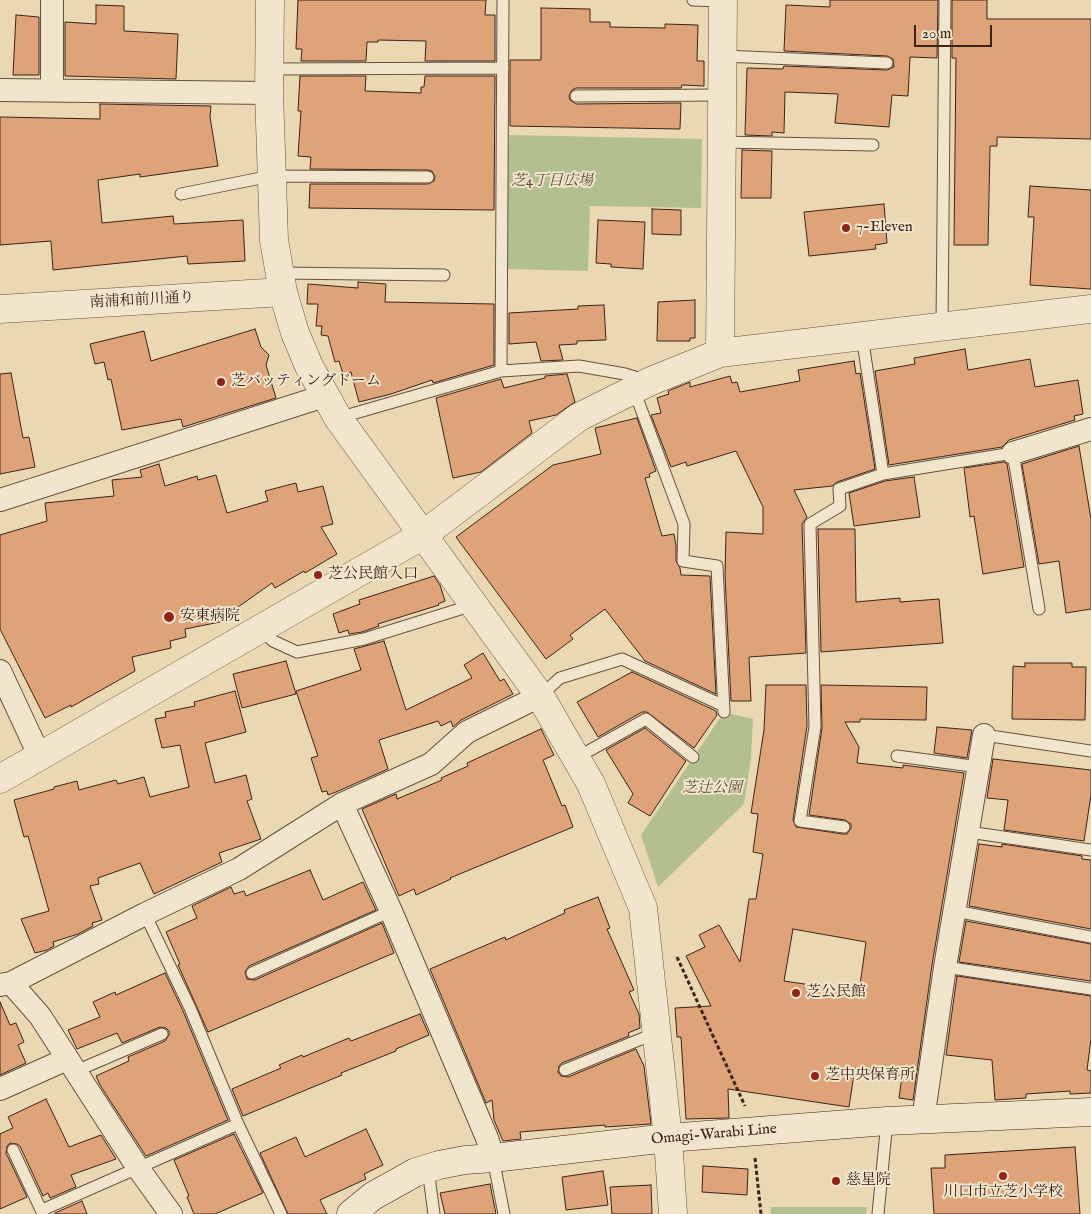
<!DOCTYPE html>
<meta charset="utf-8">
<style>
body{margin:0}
#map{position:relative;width:1091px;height:1214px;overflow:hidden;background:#e9d8b2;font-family:"IM FELL English",serif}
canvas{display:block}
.scale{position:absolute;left:914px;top:25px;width:78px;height:22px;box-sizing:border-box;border:2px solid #3d2317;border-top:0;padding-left:6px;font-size:15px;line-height:18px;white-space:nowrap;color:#3d2317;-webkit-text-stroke:4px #f1e6cd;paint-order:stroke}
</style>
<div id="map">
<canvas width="1091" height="1214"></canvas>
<div class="scale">20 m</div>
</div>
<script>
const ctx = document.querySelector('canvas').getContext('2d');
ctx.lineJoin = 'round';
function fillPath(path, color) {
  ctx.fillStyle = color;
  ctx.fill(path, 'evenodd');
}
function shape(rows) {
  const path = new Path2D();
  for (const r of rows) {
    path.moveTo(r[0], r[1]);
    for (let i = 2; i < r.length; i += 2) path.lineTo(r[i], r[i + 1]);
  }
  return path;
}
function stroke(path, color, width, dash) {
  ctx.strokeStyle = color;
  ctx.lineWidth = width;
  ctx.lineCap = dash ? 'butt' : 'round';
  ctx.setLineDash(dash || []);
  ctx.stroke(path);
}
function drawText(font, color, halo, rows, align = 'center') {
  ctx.font = font + ' "IM FELL English","Noto Serif JP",serif';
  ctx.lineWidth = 4;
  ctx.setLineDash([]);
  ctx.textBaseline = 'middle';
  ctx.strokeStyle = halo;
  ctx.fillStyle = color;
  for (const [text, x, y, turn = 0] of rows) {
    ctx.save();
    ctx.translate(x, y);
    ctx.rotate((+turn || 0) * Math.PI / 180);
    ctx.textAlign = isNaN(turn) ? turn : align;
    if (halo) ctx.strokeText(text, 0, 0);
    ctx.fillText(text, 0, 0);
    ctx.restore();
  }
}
fillPath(shape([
 [509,135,702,139,701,208,590,206,588,271,506,269],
 [724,712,753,719,751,758,744,804,658,887,641,835],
 [771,1207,867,1207,866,1214,771,1214]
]), '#b3bf8f');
const building = shape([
 [298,0,486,0,485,15,495,15,495,61,425,61,426,41,378,40,378,42,367,42,366,61,301,61,302,49,296,49,298,0],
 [830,0,938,0,937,58,910,57,908,96,892,95,889,127,835,123,838,94,785,92,784,133,772,132,772,136,745,135,747,68,783,69,784,66,887,70,894,67,893,59,887,56,784,51,786,5,830,7,830,0],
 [952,0,987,0,987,19,1091,19,1091,139,997,137,997,146,990,146,988,245,954,245,956,58,952,58,952,0],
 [96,5,124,6,124,31,178,34,176,79,65,76,65,22,96,24,96,5],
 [541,8,590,9,590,22,610,22,610,27,665,28,665,24,698,25,697,61,704,61,704,86,682,85,681,88,576,88,572,90,569,96,570,100,576,104,681,103,680,129,510,126,510,60,541,60,541,8],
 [16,15,39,17,39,75,13,75,16,15],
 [300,76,366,76,365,91,421,93,421,87,424,87,425,76,495,76,494,210,309,208,310,184,428,184,434,181,435,177,432,171,428,170,310,169,311,157,298,156,301,111,298,111,300,76],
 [100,104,211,106,210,117,218,166,140,177,140,174,98,180,102,223,173,216,174,224,243,220,245,261,188,264,187,256,53,270,51,241,0,245,0,117,100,119,100,104],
 [742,150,772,151,771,198,741,198,742,150],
 [1030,186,1091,190,1091,289,1030,285,1034,217,1028,217,1030,186],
 [884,204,887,243,875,245,876,249,809,256,804,212,884,204],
 [652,209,681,210,681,235,652,234,652,209],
 [598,220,645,222,643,269,611,267,611,264,596,263,598,220],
 [358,282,386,284,385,302,494,304,494,365,433,383,432,380,391,394,359,402,351,372,343,374,339,361,335,362,328,336,321,335,322,326,316,326,318,304,307,304,308,284,358,288,358,282],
 [695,300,695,338,690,338,690,341,657,341,658,302,695,300],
 [604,305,606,340,577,341,577,344,559,345,563,360,541,361,536,342,509,344,509,313,578,309,578,306,604,305],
 [255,329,261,347,269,355,266,365,276,398,183,427,181,419,122,430,111,379,108,380,104,362,95,364,90,344,144,331,151,361,255,329],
 [965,349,968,370,1030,359,1035,387,1078,380,1083,414,1074,416,1075,420,1009,440,1002,447,889,465,875,371,915,364,914,358,965,349],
 [854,361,856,374,860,373,875,469,837,482,832,486,794,490,807,517,802,524,806,653,749,657,751,701,731,701,725,576,726,532,763,534,763,507,736,451,687,466,686,462,671,467,651,415,661,413,657,398,669,394,668,391,690,382,690,387,730,376,732,383,737,382,740,392,800,381,798,370,854,361],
 [11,373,23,438,29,437,35,467,0,474,0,374,11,373],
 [567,374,575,402,556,415,529,421,532,433,481,472,453,478,436,398,501,379,504,388,545,378,545,376,567,374],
 [637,418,656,471,649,474,650,477,645,478,662,536,674,534,676,545,676,561,680,568,681,575,710,576,716,694,645,661,605,609,570,635,573,639,546,659,456,537,553,465,601,454,595,428,637,418],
 [1079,446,1091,519,1091,609,1066,613,1059,561,1039,564,1022,464,1079,446],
 [1004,462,1007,464,1024,567,983,574,974,516,970,517,964,468,1004,462],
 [159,464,165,486,197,476,198,480,216,475,227,513,268,501,265,491,296,483,298,492,323,486,333,524,321,527,337,554,305,573,304,571,275,588,272,583,231,612,233,615,220,622,185,629,186,637,170,641,171,648,132,657,135,671,71,707,71,705,45,718,0,629,0,535,47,521,45,503,114,496,112,480,142,477,140,470,159,464],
 [914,477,920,517,854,526,849,493,885,481,914,477],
 [818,529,855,529,856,602,900,598,900,602,939,599,943,643,821,652,818,529],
 [434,576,440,585,445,601,438,604,439,605,378,624,379,626,362,632,349,634,348,630,339,633,333,614,360,604,359,600,434,576],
 [384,641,406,710,472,678,464,665,483,653,500,681,504,679,513,694,461,720,453,727,451,721,441,726,438,721,379,740,388,769,336,792,328,795,327,791,322,792,311,758,318,756,296,691,361,670,354,649,384,641],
 [286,661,296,694,242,708,233,674,286,661],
 [1025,663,1072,663,1072,667,1086,667,1085,720,1012,719,1013,666,1025,667,1025,663],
 [632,672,716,711,717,715,694,748,647,712,642,712,598,737,577,702,632,672],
 [766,685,806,685,807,726,793,820,796,827,843,834,847,834,851,828,851,824,845,820,809,815,822,728,821,685,927,687,926,720,860,719,860,722,845,722,859,747,857,763,903,768,903,765,964,773,932,965,913,1100,899,1098,902,1076,855,1068,849,1107,728,1089,729,1118,686,1119,681,1037,677,1037,675,1008,711,1006,686,956,705,947,699,935,719,925,740,962,749,899,756,899,763,854,753,852,758,814,751,813,764,730,766,685],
 [793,929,866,942,859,992,784,981,793,929],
 [235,691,246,732,205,743,215,783,246,775,252,799,247,801,261,839,219,853,222,862,154,894,140,863,98,878,99,884,90,886,102,920,92,923,93,926,78,934,53,942,54,946,47,950,35,953,21,919,49,911,28,836,24,837,14,800,54,789,54,787,77,781,79,790,116,780,118,784,144,777,150,797,189,787,180,745,162,748,155,719,166,717,165,712,195,706,194,702,235,691],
 [937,727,972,730,967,758,934,753,937,727],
 [645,728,686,761,650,816,628,803,633,794,606,750,645,728],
 [541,729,554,755,543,760,562,806,565,805,573,827,450,878,451,879,416,895,414,889,399,896,362,809,396,794,397,799,442,780,441,778,468,766,467,763,541,729],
 [993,759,1091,770,1091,795,1084,841,1004,830,1008,800,987,798,993,759],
 [979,844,1002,847,1002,844,1082,856,1082,859,1091,860,1091,929,969,906,979,844],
 [310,870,323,900,363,882,376,910,249,966,245,972,247,979,255,980,382,923,394,953,208,1032,179,967,178,965,180,964,166,932,197,918,192,906,231,887,234,894,244,891,246,896,310,870],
 [598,897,610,928,607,929,634,990,629,992,639,1014,640,1028,628,1033,629,1036,562,1063,559,1066,558,1072,561,1076,568,1077,636,1049,644,1066,651,1124,605,1127,605,1125,520,1132,521,1139,503,1141,494,1120,492,1100,486,1103,430,969,505,937,506,940,565,913,564,910,598,897],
 [966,921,1091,944,1091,981,959,962,966,921],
 [165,973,183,1011,228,1120,146,1156,100,1085,96,1076,129,1061,128,1057,165,1041,169,1035,169,1031,166,1028,160,1027,122,1043,117,1033,77,1049,68,1030,100,1017,93,1002,115,992,116,995,165,973],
 [957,976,1091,996,1091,1039,1087,1070,1091,1071,1091,1093,1070,1094,1070,1091,1026,1094,1026,1098,995,1100,992,1060,946,1055,957,976],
 [0,1002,10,1025,16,1023,24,1042,18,1045,26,1063,0,1075,0,1002],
 [420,1014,429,1035,396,1049,396,1051,341,1073,342,1075,243,1116,232,1089,281,1068,279,1065,302,1055,303,1057,349,1038,351,1041,420,1014],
 [46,1099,69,1147,101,1135,116,1159,71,1175,76,1187,50,1198,48,1193,43,1196,20,1146,17,1144,10,1143,7,1146,6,1153,27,1197,0,1209,0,1134,13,1128,8,1117,46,1099],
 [366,1129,383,1165,364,1174,366,1179,320,1200,327,1214,288,1214,260,1153,296,1137,305,1157,366,1129],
 [234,1134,263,1193,215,1214,194,1214,187,1197,189,1196,174,1160,234,1134],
 [1075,1147,1080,1214,934,1214,931,1168,945,1168,945,1155,1075,1147],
 [703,1166,748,1169,747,1195,702,1192,703,1166],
 [603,1171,608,1205,566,1210,562,1177,603,1171],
 [490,1184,496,1214,445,1214,440,1193,490,1184],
 [651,1185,652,1214,612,1214,610,1187,651,1185],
 [82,1201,87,1214,55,1214,55,1213,82,1201]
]);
fillPath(building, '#dea379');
stroke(building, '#3d2317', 1);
const service = shape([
 [693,0,723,1],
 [723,56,887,63],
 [269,69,503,68],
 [576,96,722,95],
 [721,142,873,145],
 [181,194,271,176,428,177],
 [280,273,444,275],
 [942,327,945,0],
 [862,336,883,474],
 [501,371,503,0],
 [634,390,684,524,683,561,717,566,724,712],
 [338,418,501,371,579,366,625,374,645,380],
 [260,629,273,641,297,652,364,639,473,605],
 [540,696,560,678,622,659,722,705],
 [984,735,1091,751],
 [897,756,979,767],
 [576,758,646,719,693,757],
 [844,827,800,821,815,727,810,524,840,506,839,489,883,474,1013,453,1039,609],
 [969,832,1091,850],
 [955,911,1091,937],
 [145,914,190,1008,238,1124,281,1214],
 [945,967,1091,989],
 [252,973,391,911],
 [565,1070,656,1033],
 [76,1071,162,1034],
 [13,1150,43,1214],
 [493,1158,504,1214],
 [428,1169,434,1214],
 [42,1210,238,1124],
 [878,1214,887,1121]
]);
const minor = shape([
 [0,90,269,93],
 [52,90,52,0],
 [1013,453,1091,429],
 [0,500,324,396],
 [0,671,40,757],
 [342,804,391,911,487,1138,493,1158],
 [11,983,40,1016,138,1168,171,1214],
 [0,985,11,983,145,914,239,869,342,804,431,764,467,732,540,696],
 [0,1089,67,1059],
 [923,1120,945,967,984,735]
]);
const tertiary = shape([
 [270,0,269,93,274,240,283,292,295,333,309,366,338,418,540,696,591,784,643,908,668,1138,673,1214],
 [0,309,283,292],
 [720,353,723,0],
 [0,779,423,535,579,417,651,381,720,353,1091,309]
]);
const secondary = shape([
 [351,1214,373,1196,416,1172,439,1165,465,1160,493,1158,668,1138,887,1121,1091,1112]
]);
stroke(service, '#68503e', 13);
stroke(minor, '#68503e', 24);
stroke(tertiary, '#68503e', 29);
stroke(secondary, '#3d2317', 29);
stroke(shape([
 [677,957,745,1106],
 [755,1158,761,1214]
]), '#3d2317', 3, [4, 2.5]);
stroke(service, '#f1e6cd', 11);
stroke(minor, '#f1e6cd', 22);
stroke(tertiary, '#f1e6cd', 28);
stroke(secondary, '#f1e6cd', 28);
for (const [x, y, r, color] of [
 [846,228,5,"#8f2418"],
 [221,382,5,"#8f2418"],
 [318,575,5,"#8f2418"],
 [169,617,6,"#8f2418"],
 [796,993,5,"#8f2418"],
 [815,1076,5,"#8f2418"],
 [1003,1176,5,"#8f2418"],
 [836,1181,5,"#8f2418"]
]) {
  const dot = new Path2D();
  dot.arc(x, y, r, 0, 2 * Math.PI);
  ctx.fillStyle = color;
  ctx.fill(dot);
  stroke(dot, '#f1e6cd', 2);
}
drawText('italic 15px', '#5a4a35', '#f1e6cd', [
 ["芝4丁目広場",552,182],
 ["芝辻公園",712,789]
]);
drawText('15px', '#3d2317', '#f1e6cd', [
 ["7-Eleven",856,228],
 ["芝バッティングドーム",231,382],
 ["芝公民館入口",328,575],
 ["安東病院",180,617],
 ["芝公民館",806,993],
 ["芝中央保育所",825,1076],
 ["慈星院",846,1181],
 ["川口市立芝小学校",1003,1193,"center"]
], 'left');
drawText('15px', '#3d2317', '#f1e6cd', [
 ["南浦和前川通り",142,301,-3],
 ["Omagi-Warabi Line",714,1135,-5]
]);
</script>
